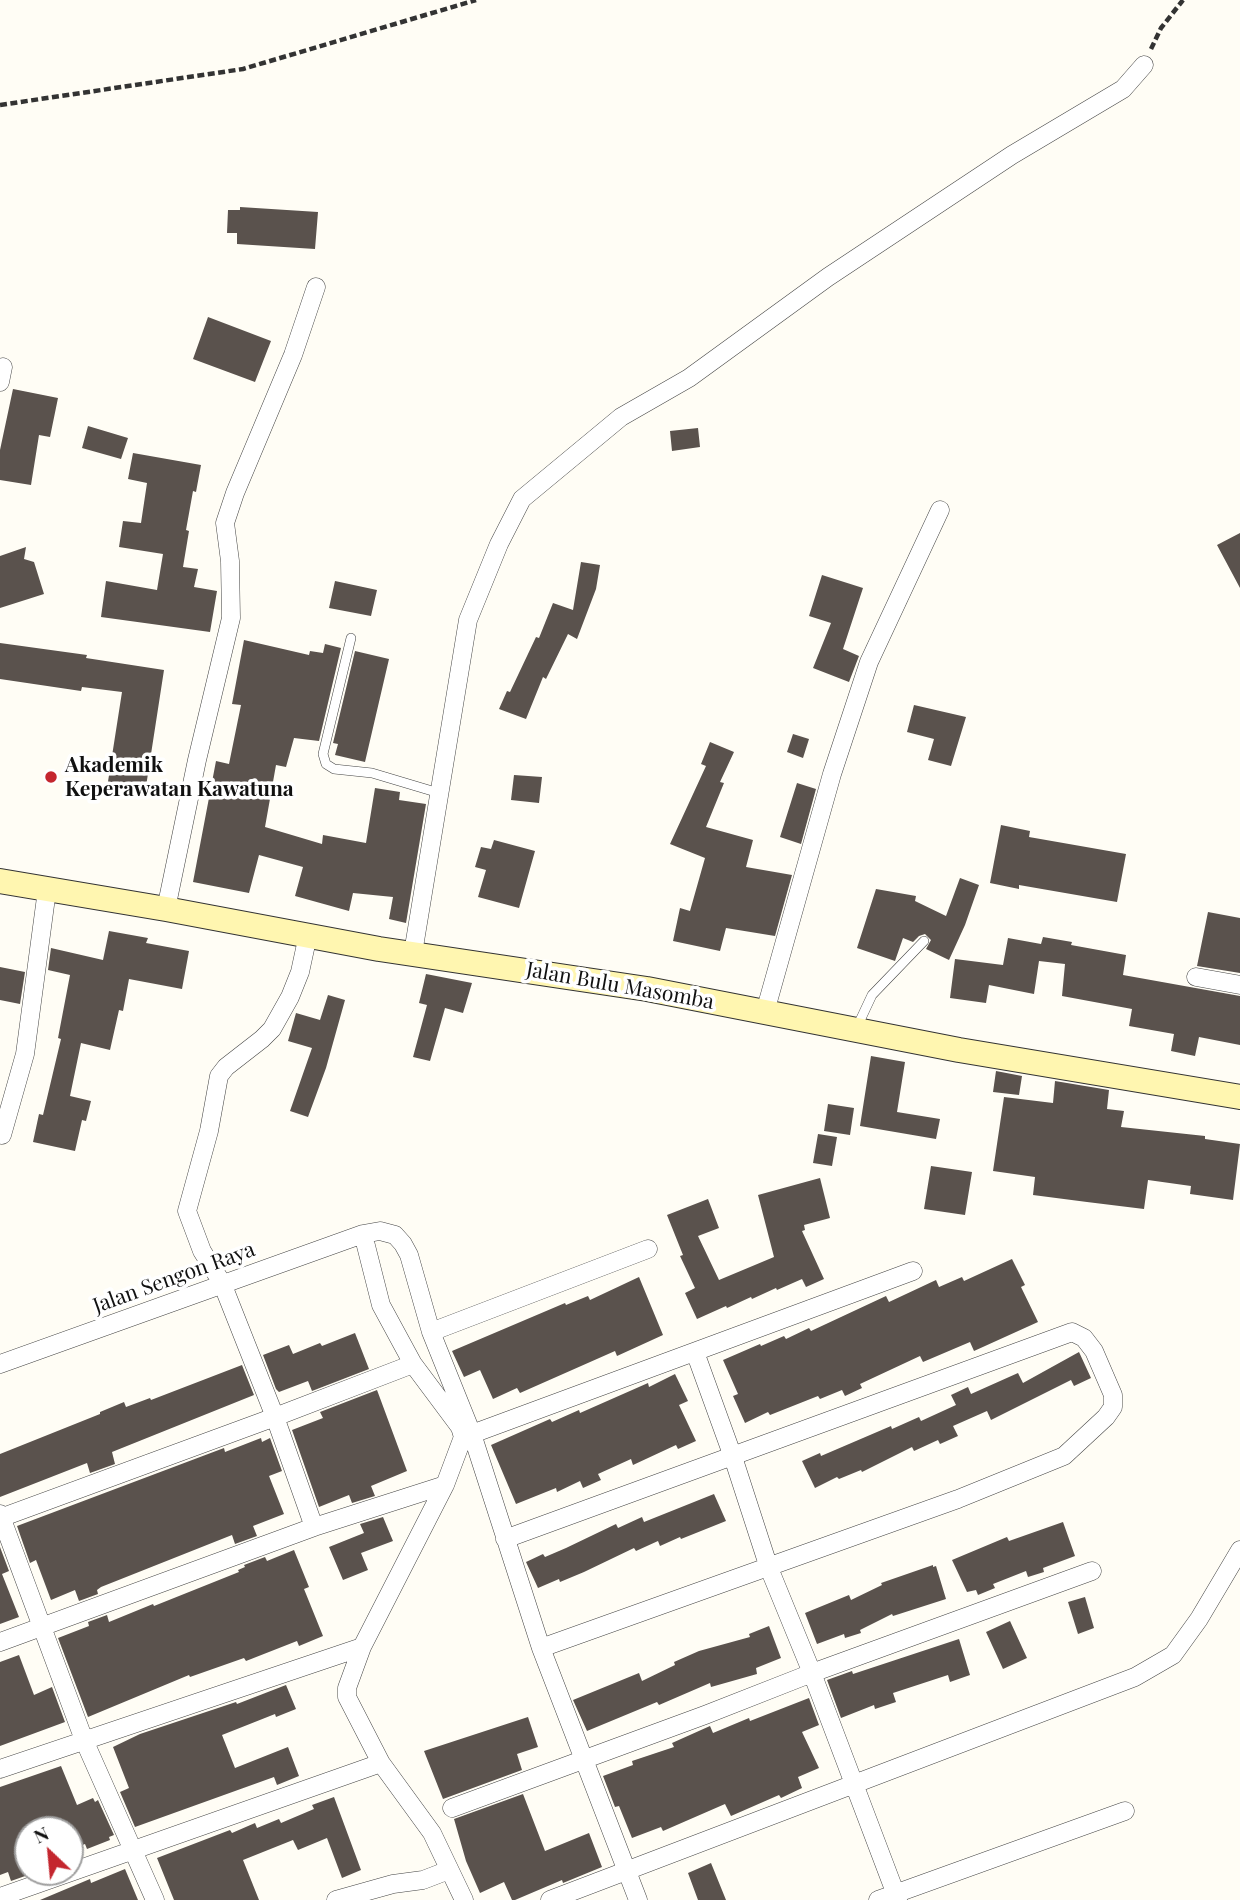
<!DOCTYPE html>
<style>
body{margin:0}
#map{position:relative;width:1240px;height:1900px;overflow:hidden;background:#fffdf5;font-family:"Playfair Display",serif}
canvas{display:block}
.north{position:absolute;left:14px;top:1816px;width:70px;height:70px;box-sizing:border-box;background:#fff;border:2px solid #a0a0a0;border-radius:50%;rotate:334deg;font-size:19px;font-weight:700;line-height:28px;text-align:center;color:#111}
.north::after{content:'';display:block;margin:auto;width:24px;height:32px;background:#c4262e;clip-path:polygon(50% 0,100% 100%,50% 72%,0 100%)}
</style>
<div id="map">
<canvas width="1240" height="1900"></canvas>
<div class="north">N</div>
</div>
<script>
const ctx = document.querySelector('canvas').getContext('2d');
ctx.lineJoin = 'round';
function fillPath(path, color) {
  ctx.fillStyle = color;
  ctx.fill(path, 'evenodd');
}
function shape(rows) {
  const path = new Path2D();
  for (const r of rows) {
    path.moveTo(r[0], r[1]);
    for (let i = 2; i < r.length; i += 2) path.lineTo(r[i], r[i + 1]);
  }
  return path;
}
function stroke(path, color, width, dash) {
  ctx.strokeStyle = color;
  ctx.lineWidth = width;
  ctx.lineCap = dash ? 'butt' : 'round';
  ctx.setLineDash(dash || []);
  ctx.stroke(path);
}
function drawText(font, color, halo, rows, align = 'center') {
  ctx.font = font + ' "Playfair Display",serif';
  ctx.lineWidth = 7;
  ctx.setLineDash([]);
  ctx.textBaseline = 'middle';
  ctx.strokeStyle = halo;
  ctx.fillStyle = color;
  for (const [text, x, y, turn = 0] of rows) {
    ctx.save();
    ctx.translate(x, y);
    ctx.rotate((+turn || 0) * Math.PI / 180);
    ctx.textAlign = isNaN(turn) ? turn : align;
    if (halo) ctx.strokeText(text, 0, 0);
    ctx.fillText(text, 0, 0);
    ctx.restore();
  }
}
fillPath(shape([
 [240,207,318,212,315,249,237,244,237,233,227,233,228,210,240,210],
 [208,317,271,341,255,382,193,359],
 [13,389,58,398,50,437,39,435,31,485,0,480,0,450],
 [88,426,128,438,121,459,82,448],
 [698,428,700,447,672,451,670,431],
 [133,453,201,465,196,492,193,491,186,530,189,531,183,567,198,569,194,587,217,591,210,632,101,617,106,581,157,590,163,554,119,547,123,521,141,523,147,483,128,479],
 [1240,533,1240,588,1217,545],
 [26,547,24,559,34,562,44,594,0,608,0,556],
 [581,562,600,565,596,589,577,639,568,634,546,679,543,677,526,719,499,709,507,691,510,692,536,637,539,638,553,603,573,610],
 [822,575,863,588,843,649,859,656,849,682,813,668,831,623,809,616],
 [335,581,377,590,371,616,329,608],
 [244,640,309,655,310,651,323,653,325,644,341,648,319,741,294,738,286,767,276,765,265,827,322,844,323,835,366,843,375,788,400,792,399,800,426,804,406,923,389,919,393,897,353,893,349,911,295,896,303,867,259,855,249,893,193,882,216,761,229,764,241,705,232,704],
 [0,643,87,655,86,658,164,670,145,793,107,788,122,692,82,687,81,691,0,679],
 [355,651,389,659,365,762,335,755,338,744,333,743],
 [914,705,966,717,951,766,928,760,934,739,907,732],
 [793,734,809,739,803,758,787,752],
 [710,742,734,752,720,782,724,783,706,827,753,840,746,867,792,875,775,936,726,928,720,951,673,941,680,908,690,911,705,858,670,844,706,766,701,764],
 [514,775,542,777,539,803,511,800],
 [797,783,816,789,801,844,780,837],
 [1001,825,1030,831,1029,837,1126,854,1117,902,1019,885,1019,889,990,883],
 [494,840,535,851,519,908,478,897,486,870,475,867,481,847,491,849],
 [960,878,979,885,965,925,949,960,926,949,931,940,925,934,919,936,913,942,903,938,895,961,857,948,876,889,916,896,915,901,946,916],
 [1208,912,1240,918,1240,973,1197,966],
 [109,931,148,938,146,943,189,951,182,989,129,979,123,1011,119,1010,110,1050,81,1043,70,1096,91,1101,86,1121,82,1120,75,1151,33,1142,39,1114,43,1115,61,1039,58,1038,70,975,48,970,51,948,103,960],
 [1043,937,1072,942,1071,945,1126,955,1123,975,1240,996,1240,1045,1199,1037,1195,1056,1171,1051,1174,1034,1129,1026,1132,1009,1062,996,1065,964,1039,961,1034,994,989,985,986,1003,950,998,955,959,1003,965,1008,938,1041,944],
 [0,967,25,972,20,1004,0,1000],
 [426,974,472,983,463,1013,445,1008,430,1061,413,1057,427,1005,419,1003],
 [328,995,345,1000,326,1068,308,1117,290,1111,312,1048,288,1041,296,1013,320,1020],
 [871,1056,905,1062,897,1112,940,1119,936,1139,860,1126],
 [996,1071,1022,1076,1019,1095,993,1092],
 [1055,1081,1109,1090,1107,1109,1124,1111,1121,1127,1205,1136,1205,1139,1240,1144,1233,1200,1190,1194,1191,1186,1148,1180,1144,1209,1087,1202,1033,1195,1035,1177,993,1171,1004,1097,1053,1103],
 [828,1104,854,1108,850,1135,824,1131],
 [818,1134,837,1137,832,1166,813,1163],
 [931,1166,972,1172,965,1215,924,1209],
 [820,1178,830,1218,804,1225,805,1230,802,1231,824,1279,806,1287,802,1279,777,1290,776,1288,752,1299,751,1297,727,1308,726,1306,697,1319,685,1293,695,1288,680,1256,683,1255,667,1215,708,1199,719,1228,698,1236,719,1280,774,1257,758,1195],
 [1012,1259,1025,1285,1021,1287,1038,1322,974,1351,970,1342,923,1362,920,1356,860,1384,862,1388,845,1396,842,1390,820,1399,818,1396,770,1415,768,1412,745,1423,733,1396,738,1394,723,1360,760,1344,761,1346,784,1336,786,1339,809,1328,811,1331,886,1296,889,1302,936,1280,939,1287,962,1277,964,1281],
 [639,1277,663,1335,617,1356,615,1351,520,1393,517,1388,493,1399,480,1370,464,1377,452,1351,565,1303,566,1305,588,1296,590,1300],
 [355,1333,369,1369,312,1391,308,1381,279,1392,276,1389,263,1355,289,1345,293,1354,320,1343,322,1346],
 [1079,1352,1091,1378,1074,1386,1071,1380,991,1420,987,1411,953,1426,958,1436,940,1444,938,1440,914,1451,912,1447,862,1472,861,1470,839,1479,837,1477,815,1488,802,1461,820,1453,821,1456,891,1426,892,1429,919,1417,921,1421,956,1405,951,1395,968,1387,971,1394,1018,1373,1023,1383],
 [242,1365,254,1395,112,1452,115,1464,90,1473,87,1463,0,1497,0,1454,100,1414,100,1412,124,1402,126,1407,150,1398,151,1400],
 [675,1374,688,1401,679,1405,696,1441,678,1449,676,1445,633,1465,631,1459,598,1474,601,1480,583,1488,580,1481,557,1492,556,1488,516,1504,491,1445,550,1419,552,1422,579,1410,580,1413,648,1383,649,1387],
 [377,1390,407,1471,371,1486,375,1496,352,1503,349,1495,319,1507,292,1430,323,1418,320,1412],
 [261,1438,262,1442,270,1438,282,1471,269,1476,284,1514,253,1526,257,1536,235,1544,232,1535,101,1587,97,1590,98,1594,79,1601,75,1590,51,1600,36,1560,30,1563,17,1526,224,1448,225,1452],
 [714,1494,726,1521,681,1539,680,1537,660,1546,658,1541,636,1551,634,1548,584,1572,560,1582,559,1579,538,1588,526,1562,543,1554,545,1557,566,1548,616,1524,618,1528,642,1517,644,1522],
 [383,1517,393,1541,361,1553,368,1570,343,1580,329,1547,364,1533,360,1524],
 [1063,1522,1075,1556,1043,1568,1044,1572,1028,1577,1026,1571,993,1584,995,1588,978,1595,976,1590,967,1592,952,1560,1007,1537,1009,1541],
 [0,1547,9,1571,2,1574,19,1617,0,1624],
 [294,1550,309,1587,304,1589,323,1636,299,1646,297,1641,246,1661,244,1658,190,1677,189,1675,88,1717,58,1638,89,1626,88,1622,107,1615,109,1622,153,1604,154,1606,239,1572,238,1570,245,1567,244,1565,265,1557,267,1561],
 [933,1565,933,1567,936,1566,946,1599,893,1616,892,1614,860,1630,861,1633,845,1638,844,1634,817,1644,805,1613,849,1595,851,1600,882,1585,881,1583],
 [1085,1597,1094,1628,1078,1634,1068,1602],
 [1010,1621,1027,1658,1003,1669,986,1632],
 [769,1626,781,1658,756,1668,757,1674,711,1687,710,1683,659,1705,657,1702,587,1731,573,1700,639,1673,642,1681,675,1665,674,1662,699,1651,750,1637,749,1634],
 [959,1639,970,1675,950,1682,948,1675,893,1693,896,1702,875,1709,874,1705,841,1718,827,1680,852,1671,853,1674],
 [19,1655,34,1695,52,1687,65,1722,0,1746,0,1662],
 [286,1685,296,1709,276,1717,275,1714,222,1735,235,1768,288,1747,299,1776,277,1785,274,1777,135,1827,120,1792,129,1788,113,1747,140,1734,236,1702,237,1704],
 [809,1698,819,1725,802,1732,819,1768,798,1777,802,1788,781,1798,779,1795,731,1816,725,1804,663,1831,661,1827,632,1838,619,1806,615,1807,603,1776,633,1765,632,1761,674,1747,672,1743,710,1726,713,1733,749,1718,750,1721],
 [528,1717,538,1747,517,1754,522,1770,443,1799,424,1751],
 [61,1766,77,1805,93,1798,95,1802,98,1800,114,1835,109,1837,110,1840,87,1849,85,1844,70,1850,70,1830,28,1830,28,1875,11,1881,8,1872,0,1875,0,1787],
 [523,1794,545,1851,589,1833,602,1867,563,1883,562,1880,515,1900,512,1900,504,1882,480,1893,466,1861,454,1819],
 [334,1797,361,1870,342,1878,327,1838,298,1850,293,1840,243,1860,259,1900,174,1900,157,1858,230,1830,232,1833,255,1823,257,1828,279,1819,281,1823,314,1809,312,1805],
 [711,1863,726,1900,698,1900,688,1873],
 [125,1869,138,1900,40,1900,90,1879,91,1883]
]), '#5a524d');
const lane = shape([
 [351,638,323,754,326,764,334,769,372,773,439,793],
 [857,1027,872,995,924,941]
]);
const street = shape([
 [0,382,3,367],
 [166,909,197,760,231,618,230,561,225,523,235,493,293,355,316,287],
 [308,935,300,972,290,997,272,1029,262,1039,226,1067,219,1076,209,1131,187,1211,202,1251,222,1283,275,1417,314,1527],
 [413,953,468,620,499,544,522,499,621,417,689,378,828,277,1012,155,1123,89,1144,65],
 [1196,977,1240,985],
 [765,1012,832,774,869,662,940,510],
 [2,1135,25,1054,47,890],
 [363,1234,381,1305,413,1364,460,1427,463,1437,445,1485,362,1647,347,1688,347,1697,381,1763,432,1833,464,1900],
 [431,1332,648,1249],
 [695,1352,733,1457,769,1568,812,1673,898,1900],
 [0,1364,363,1234,380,1231,395,1235,403,1244,409,1255,431,1332,472,1434,541,1648,638,1900],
 [472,1434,913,1271],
 [0,1514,84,1740,155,1900],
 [0,1518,275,1417,413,1364],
 [505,1539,1072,1332,1084,1338,1094,1351,1113,1395,1113,1407,1106,1417,1064,1456,958,1499,541,1648],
 [0,1642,314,1527,445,1485],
 [0,1769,362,1647],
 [452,1808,705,1715,812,1673,1092,1571],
 [0,1897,381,1763],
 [336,1900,393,1884,423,1880,449,1870],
 [550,1900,1135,1677,1173,1655,1199,1619,1240,1550],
 [878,1900,1125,1811]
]);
const secondary = shape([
 [0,881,166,909,379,949,647,989,959,1050,1240,1097]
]);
stroke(lane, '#444', 10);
stroke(street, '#444', 19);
stroke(secondary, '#333', 26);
stroke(shape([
 [1151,49,1161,28,1183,0],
 [0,105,243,69,476,0]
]), '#333', 4.5, [7, 3.5]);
stroke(lane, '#fff', 9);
stroke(street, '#fff', 18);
stroke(secondary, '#fff6b0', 24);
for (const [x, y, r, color] of [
 [51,777,7,"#c4262e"]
]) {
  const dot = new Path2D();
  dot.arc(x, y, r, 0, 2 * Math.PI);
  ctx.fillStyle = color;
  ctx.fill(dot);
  stroke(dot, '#fff', 2.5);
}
drawText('bold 21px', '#111', '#fff', [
 ["Akademik",65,765],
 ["Keperawatan Kawatuna",65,789]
], 'left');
drawText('21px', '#111', '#fff', [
 ["Jalan Bulu Masomba",620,986,10],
 ["Jalan Sengon Raya",174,1278,-20]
]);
</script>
